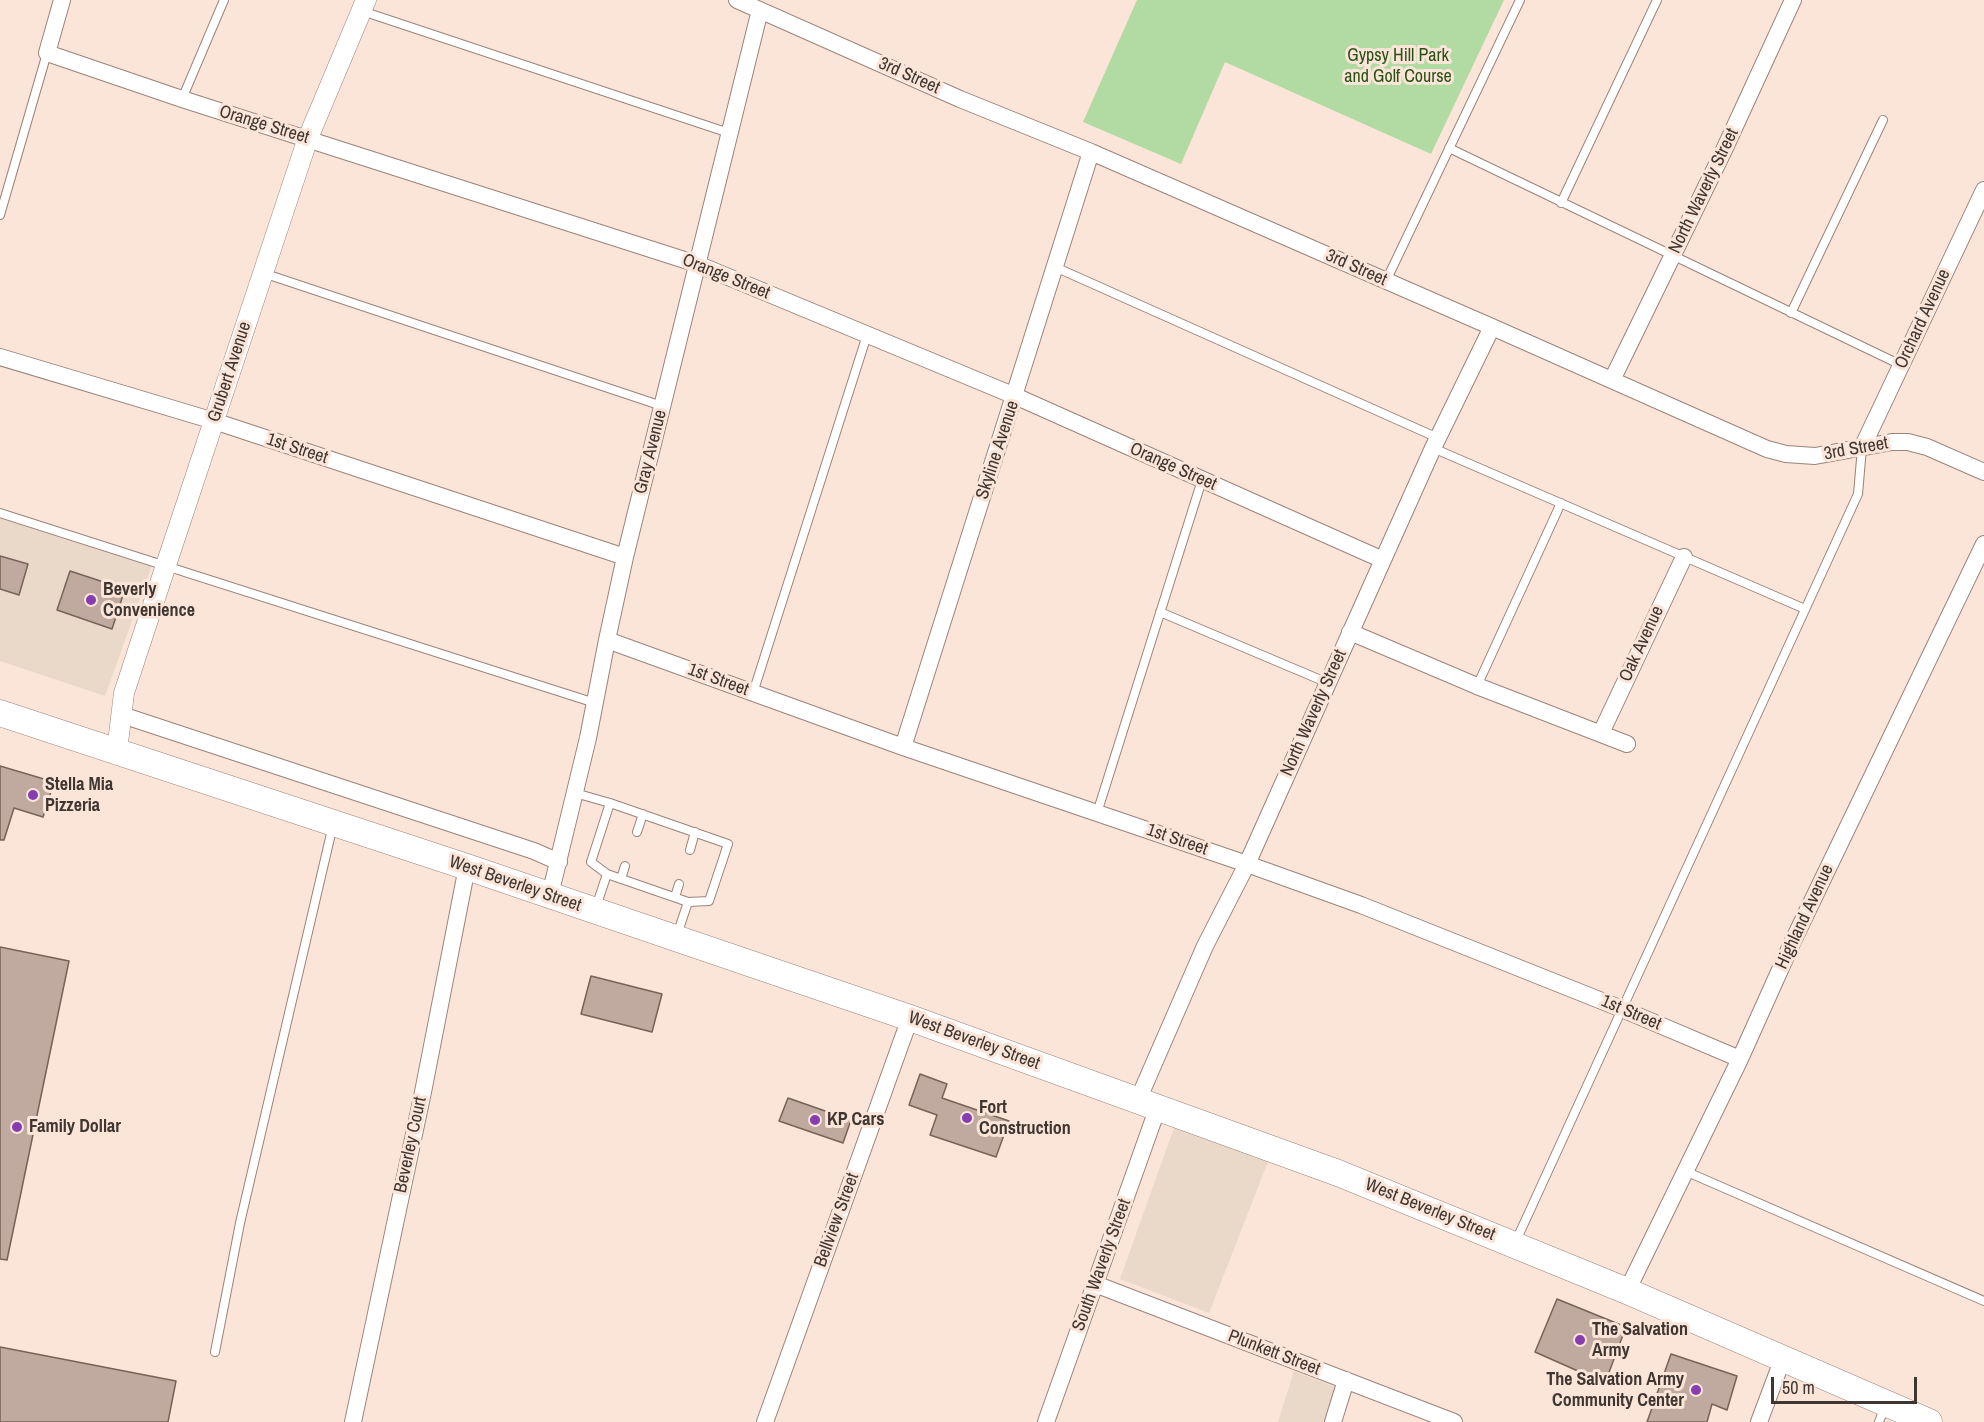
<!DOCTYPE html>
<style>
body{margin:0}
#map{position:relative;width:1984px;height:1422px;overflow:hidden;background:#fbe4d8;font-family:"Archivo Narrow",sans-serif}
canvas{display:block}
.scale{position:absolute;left:1771px;top:1377px;width:146px;height:27px;box-sizing:border-box;border:3px solid #3f3632;border-top:0;padding-left:8px;font-size:18px;line-height:21px;white-space:nowrap;color:#3f3632;-webkit-text-stroke:4px #fbe4d8;paint-order:stroke}
</style>
<div id="map">
<canvas width="1984" height="1422"></canvas>
<div class="scale">50 m</div>
</div>
<script>
const ctx = document.querySelector('canvas').getContext('2d');
ctx.lineJoin = 'round';
function fillPath(path, color) {
  ctx.fillStyle = color;
  ctx.fill(path, 'evenodd');
}
function shape(rows) {
  const path = new Path2D();
  for (const r of rows) {
    path.moveTo(r[0], r[1]);
    for (let i = 2; i < r.length; i += 2) path.lineTo(r[i], r[i + 1]);
  }
  return path;
}
function stroke(path, color, width, dash) {
  ctx.strokeStyle = color;
  ctx.lineWidth = width;
  ctx.lineCap = dash ? 'butt' : 'round';
  ctx.setLineDash(dash || []);
  ctx.stroke(path);
}
function drawText(font, color, halo, rows, align = 'center') {
  ctx.font = font + ' "Archivo Narrow",sans-serif';
  ctx.lineWidth = 6;
  ctx.setLineDash([]);
  ctx.textBaseline = 'middle';
  ctx.strokeStyle = halo;
  ctx.fillStyle = color;
  for (const [text, x, y, turn = 0] of rows) {
    ctx.save();
    ctx.translate(x, y);
    ctx.rotate((+turn || 0) * Math.PI / 180);
    ctx.textAlign = isNaN(turn) ? turn : align;
    if (halo) ctx.strokeText(text, 0, 0);
    ctx.fillText(text, 0, 0);
    ctx.restore();
  }
}
fillPath(shape([
 [0,518,152,565,105,696,0,661],
 [1175,1125,1269,1159,1209,1313,1120,1279],
 [1294,1371,1335,1387,1324,1422,1278,1422]
]), '#ead9c8');
fillPath(shape([
 [1137,0,1504,0,1431,154,1225,62,1181,164,1083,122]
]), '#b1dba3');
const building = shape([
 [0,556,28,564,19,595,0,589,0,556],
 [70,571,125,589,112,629,57,610,70,571],
 [0,766,54,782,43,817,14,808,4,840,0,840,0,766],
 [0,947,69,961,7,1260,0,1259,0,947],
 [591,976,662,994,652,1032,581,1014,591,976],
 [920,1074,947,1084,942,1098,1009,1121,996,1157,930,1135,937,1115,909,1105,920,1074],
 [788,1098,851,1120,843,1143,779,1121,788,1098],
 [1557,1299,1626,1327,1605,1383,1535,1352,1557,1299],
 [0,1347,176,1381,168,1422,0,1422,0,1347],
 [1671,1354,1737,1376,1727,1410,1712,1404,1707,1422,1647,1422,1671,1354]
]);
fillPath(building, '#c0aa9f');
stroke(building, '#776258', 1.5);
const service = shape([
 [362,11,729,133],
 [182,99,224,0],
 [1449,148,1901,365],
 [1561,203,1657,0],
 [0,215,47,53],
 [1055,267,1438,438],
 [263,273,662,406],
 [1386,281,1520,0],
 [1791,313,1883,120],
 [1433,448,1805,609],
 [0,513,595,703],
 [1160,612,1328,683],
 [1477,686,1561,503],
 [753,693,867,335],
 [575,793,610,803],
 [1097,813,1202,480],
 [637,832,643,814],
 [690,850,695,832],
 [607,874,591,862,610,803,728,844,709,901,688,902],
 [621,879,625,866],
 [675,897,679,884],
 [596,907,607,874,688,902,677,935],
 [1685,1171,1984,1301],
 [1515,1243,1858,494,1862,448],
 [215,1352,240,1223,333,825],
 [1879,1422,1885,1406]
]);
const minor = shape([
 [62,0,47,53,182,99,697,264,1015,396,1383,560],
 [737,0,960,99,1091,152,1492,327,1767,449,1786,454,1815,456,1892,442,1908,442,1927,447,1984,472],
 [0,357,214,421,625,557],
 [1612,380,1724,150,1793,0],
 [1862,448,1984,190],
 [1350,632,1477,686,1627,744],
 [607,640,903,747,1247,864,1361,905,1622,1009,1740,1059],
 [122,715,534,851,559,862],
 [1601,733,1684,557],
 [903,747,1091,152],
 [550,895,588,738,607,640,625,557,760,10],
 [1138,1100,1205,946,1247,864,1433,448,1492,327],
 [1095,1284,1454,1422],
 [1627,1291,1740,1059,1792,943,1984,544],
 [353,1422,423,1092,467,867],
 [765,1422,910,1018],
 [1046,1422,1158,1107],
 [1333,1422,1346,1380],
 [1759,1422,1783,1358]
]);
const tertiary = shape([
 [117,751,124,693,166,565,308,138,366,0]
]);
const primary = shape([
 [0,713,467,867,910,1018,1338,1173,1627,1291,1929,1422]
]);
stroke(service, '#9a847a', 10);
stroke(minor, '#9a847a', 18);
stroke(tertiary, '#9a847a', 21);
stroke(primary, '#9a847a', 27);
stroke(service, '#fff', 8);
stroke(minor, '#fff', 16);
stroke(tertiary, '#fff', 20);
stroke(primary, '#fff', 26);
for (const [x, y, r, color] of [
 [91,600,6,"#863daf"],
 [33,795,6,"#863daf"],
 [967,1118,6,"#863daf"],
 [815,1120,6,"#863daf"],
 [17,1127,6,"#863daf"],
 [1580,1340,6,"#863daf"],
 [1696,1390,6,"#863daf"]
]) {
  const dot = new Path2D();
  dot.arc(x, y, r, 0, 2 * Math.PI);
  ctx.fillStyle = color;
  ctx.fill(dot);
  stroke(dot, '#fbe4d8', 2);
}
drawText('18px', '#285215', '#fbe4d8', [
 ["Gypsy Hill Park",1398,56],
 ["and Golf Course",1398,77]
]);
drawText('18px', '#3f3632', '#fbe4d8', [
 ["3rd Street",909,76,24],
 ["Orange Street",264,125,17],
 ["North Waverly Street",1704,191,-64],
 ["3rd Street",1356,268,24],
 ["Orange Street",726,277,22],
 ["Orchard Avenue",1923,319,-65],
 ["Grubert Avenue",230,372,-72],
 ["1st Street",297,449,18],
 ["3rd Street",1856,449,-10],
 ["Skyline Avenue",998,450,-72],
 ["Gray Avenue",651,452,-76],
 ["Orange Street",1173,467,24],
 ["Oak Avenue",1642,644,-65],
 ["1st Street",718,680,20],
 ["North Waverly Street",1314,713,-66],
 ["1st Street",1177,840,19],
 ["West Beverley Street",515,884,19],
 ["Highland Avenue",1805,917,-65],
 ["1st Street",1631,1013,23],
 ["West Beverley Street",974,1041,20],
 ["Beverley Court",411,1145,-78],
 ["West Beverley Street",1430,1210,22],
 ["Bellview Street",837,1220,-70],
 ["South Waverly Street",1102,1265,-70],
 ["Plunkett Street",1274,1353,21]
]);
drawText('bold 18px', '#3f3632', '#fbe4d8', [
 ["Beverly",103,590],
 ["Convenience",103,611],
 ["Stella Mia",45,785],
 ["Pizzeria",45,806],
 ["Fort",979,1108],
 ["Construction",979,1129],
 ["KP Cars",827,1120],
 ["Family Dollar",29,1127],
 ["The Salvation",1592,1330],
 ["Army",1592,1351],
 ["The Salvation Army",1684,1380,"right"],
 ["Community Center",1684,1401,"right"]
], 'left');
</script>
